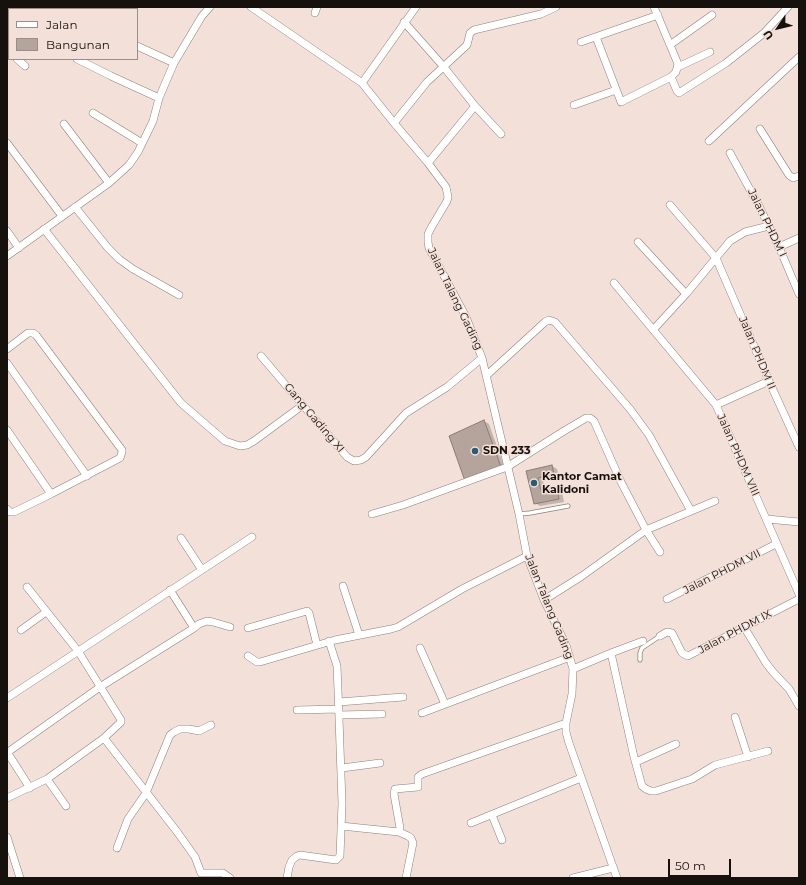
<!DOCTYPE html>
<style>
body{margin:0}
#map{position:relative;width:806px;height:885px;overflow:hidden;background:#f3e0d8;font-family:Montserrat,sans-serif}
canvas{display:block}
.frame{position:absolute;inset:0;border:8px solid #17110e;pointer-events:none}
.legend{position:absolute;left:8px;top:8px;width:130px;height:52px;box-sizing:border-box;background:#f3e0d8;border:1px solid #9b8d87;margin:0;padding:5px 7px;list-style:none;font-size:12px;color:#17110e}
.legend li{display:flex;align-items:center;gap:8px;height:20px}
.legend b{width:20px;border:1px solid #9b8d87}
.north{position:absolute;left:758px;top:8px;width:40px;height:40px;-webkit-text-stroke:3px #f3e0d8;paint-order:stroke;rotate:235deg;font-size:11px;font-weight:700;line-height:16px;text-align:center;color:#17110e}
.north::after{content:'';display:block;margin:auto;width:14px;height:18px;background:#17110e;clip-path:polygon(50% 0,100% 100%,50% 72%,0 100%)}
.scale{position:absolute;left:668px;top:859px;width:63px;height:18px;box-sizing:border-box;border:2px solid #17110e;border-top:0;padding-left:5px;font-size:12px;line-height:14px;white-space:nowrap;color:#17110e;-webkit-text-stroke:3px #f3e0d8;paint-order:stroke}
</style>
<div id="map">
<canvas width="806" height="885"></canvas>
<div class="frame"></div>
<ul class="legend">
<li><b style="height:5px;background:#fff"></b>Jalan</li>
<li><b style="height:11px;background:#b5a49c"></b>Bangunan</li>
</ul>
<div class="north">U</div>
<div class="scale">50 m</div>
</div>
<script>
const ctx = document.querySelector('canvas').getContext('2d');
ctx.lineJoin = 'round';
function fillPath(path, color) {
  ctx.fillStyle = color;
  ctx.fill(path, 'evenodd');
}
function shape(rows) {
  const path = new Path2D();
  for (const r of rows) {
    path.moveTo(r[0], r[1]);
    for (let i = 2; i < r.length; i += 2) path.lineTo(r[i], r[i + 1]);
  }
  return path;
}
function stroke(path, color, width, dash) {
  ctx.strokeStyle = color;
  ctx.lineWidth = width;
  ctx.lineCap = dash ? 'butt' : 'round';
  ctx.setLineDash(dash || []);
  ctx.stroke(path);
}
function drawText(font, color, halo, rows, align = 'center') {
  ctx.font = font + ' Montserrat,sans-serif';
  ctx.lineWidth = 3;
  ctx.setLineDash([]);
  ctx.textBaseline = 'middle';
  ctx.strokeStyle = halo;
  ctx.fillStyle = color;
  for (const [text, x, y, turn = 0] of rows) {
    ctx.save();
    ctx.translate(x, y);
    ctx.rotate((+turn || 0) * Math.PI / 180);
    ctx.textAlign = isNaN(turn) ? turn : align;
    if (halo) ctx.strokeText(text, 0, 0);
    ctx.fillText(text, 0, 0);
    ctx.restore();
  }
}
fillPath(shape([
 [484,421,489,424,505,469,471,483],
 [552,466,557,469,559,477,543,480,545,491,557,489,562,492,564,502,540,506,535,503,527,472]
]), '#0003');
const building = shape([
 [484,420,501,467,465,481,449,436,484,420],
 [552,465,554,474,538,478,541,490,557,488,559,499,534,504,526,471,552,465]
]);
fillPath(building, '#b5a49c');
stroke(building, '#8c7c75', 1);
const service = shape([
 [519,514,530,513,568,506],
 [640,660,640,653,642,648,660,636]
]);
const minor = shape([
 [251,7,362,83,394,123,428,163,446,187,448,197,447,201,431,228,428,234,428,242,429,248,466,317,482,358,519,514,527,556,544,600,566,645,573,669,572,694,566,723,566,732,569,743,617,878],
 [654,7,678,64,676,72,671,77,677,91,679,93,726,63,764,33,788,7],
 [100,9,101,7],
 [315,13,317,7],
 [404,22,443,66,475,106],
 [596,37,621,102,671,77],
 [581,42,658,15],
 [670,45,712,15],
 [137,46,174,63],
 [7,50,9,52],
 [17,59,25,66],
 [77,59,111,76,159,98],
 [678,67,710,52],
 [362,83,416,7],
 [574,105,616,90],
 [93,113,142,143],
 [394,123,427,82,467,45,470,33,474,30,541,14,556,7],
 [64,124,109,183],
 [760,129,789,175,793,178,799,176],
 [709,141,799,57],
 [7,143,62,216],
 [730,153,759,206,779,247,799,294],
 [428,163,475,106,501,134],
 [670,205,716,258,769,381,799,447],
 [75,207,108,248,119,259,133,269,179,295],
 [44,229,181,403,225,441,240,446,247,445,254,441,303,405],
 [7,231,19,248],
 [638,242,686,294],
 [779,247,799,238],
 [7,256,109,183,129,165,138,152,153,121,159,98,174,63,202,16,210,7],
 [614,283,716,405,799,594],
 [653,330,686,294,730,241,745,232,769,226],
 [7,349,28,333,33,333,36,335,122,450,122,452,120,458,51,494,14,512,10,512,7,509],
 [261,356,347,457,354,461,361,460,366,457,406,413,447,387,482,358],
 [7,363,87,476],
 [487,375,545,322,549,320,555,322,630,409,649,435,691,511],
 [716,405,769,381],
 [7,430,51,494],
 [372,514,403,505,507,467,564,431,586,418,590,418,594,421,621,482,646,530,660,552],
 [767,519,799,522],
 [181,538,202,570],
 [343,586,359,635],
 [667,599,776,544],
 [544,600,582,576,646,530,715,501],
 [744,627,766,663,773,672,789,689,799,706],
 [194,628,199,624,207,621,213,622,230,627],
 [248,628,307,611,309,613,317,645],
 [21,630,46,612],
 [660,636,667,632,672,633,682,653,688,656,799,599],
 [420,648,445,704],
 [611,653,634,757,642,786,646,789,651,791,656,791,692,779,715,765,768,751],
 [248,656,257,662,260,662,335,640,391,629,398,627,462,589,527,556],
 [573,669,611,653,643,641],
 [7,698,252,537],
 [339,702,403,697],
 [297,710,339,709],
 [422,713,570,657],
 [339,715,382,714],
 [735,717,748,757],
 [104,738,178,833,195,857,201,873,223,873,230,878],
 [7,752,30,788],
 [8,752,100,687,194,628,170,590],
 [636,762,676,744],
 [342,768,380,763],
 [47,779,66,806],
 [7,798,47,779,104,738,121,722,121,720,78,651,27,587],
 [492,815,502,840],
 [471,823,581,778],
 [341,826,399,832,400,828,394,794,395,789,418,787,418,777,422,774,566,723],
 [399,832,408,836,411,838,413,843,406,878],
 [7,837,20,878],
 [117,848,128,819,146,793,170,735,174,732,180,729,189,729,199,731,211,725],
 [287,878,289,867,292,860,297,856,300,855,336,860,340,856,342,803,338,690,337,666,329,641],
 [573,878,613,868]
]);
stroke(service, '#908078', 5);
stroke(minor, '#908078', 8);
stroke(service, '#fff', 3.5);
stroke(minor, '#fff', 7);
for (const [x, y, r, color] of [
 [475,451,4,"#255e77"],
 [534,483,4,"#255e77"]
]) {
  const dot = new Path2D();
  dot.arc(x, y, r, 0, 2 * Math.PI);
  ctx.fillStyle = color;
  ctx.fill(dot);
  stroke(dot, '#f3e0d8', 1.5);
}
drawText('11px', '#17110e', '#f3e0d8', [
 ["Jalan PHDM I",767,223,64],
 ["Jalan Talang Gading",455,299,64],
 ["Jalan PHDM II",757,353,67],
 ["Gang Gading XI",314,418,50],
 ["Jalan PHDM VIII",738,455,66],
 ["Jalan PHDM VII",722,572,-27],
 ["Jalan Talang Gading",549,607,68],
 ["Jalan PHDM IX",735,632,-28]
]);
drawText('bold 11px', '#17110e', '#f3e0d8', [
 ["SDN 233",483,451],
 ["Kantor Camat",542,477],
 ["Kalidoni",542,490]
], 'left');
</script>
